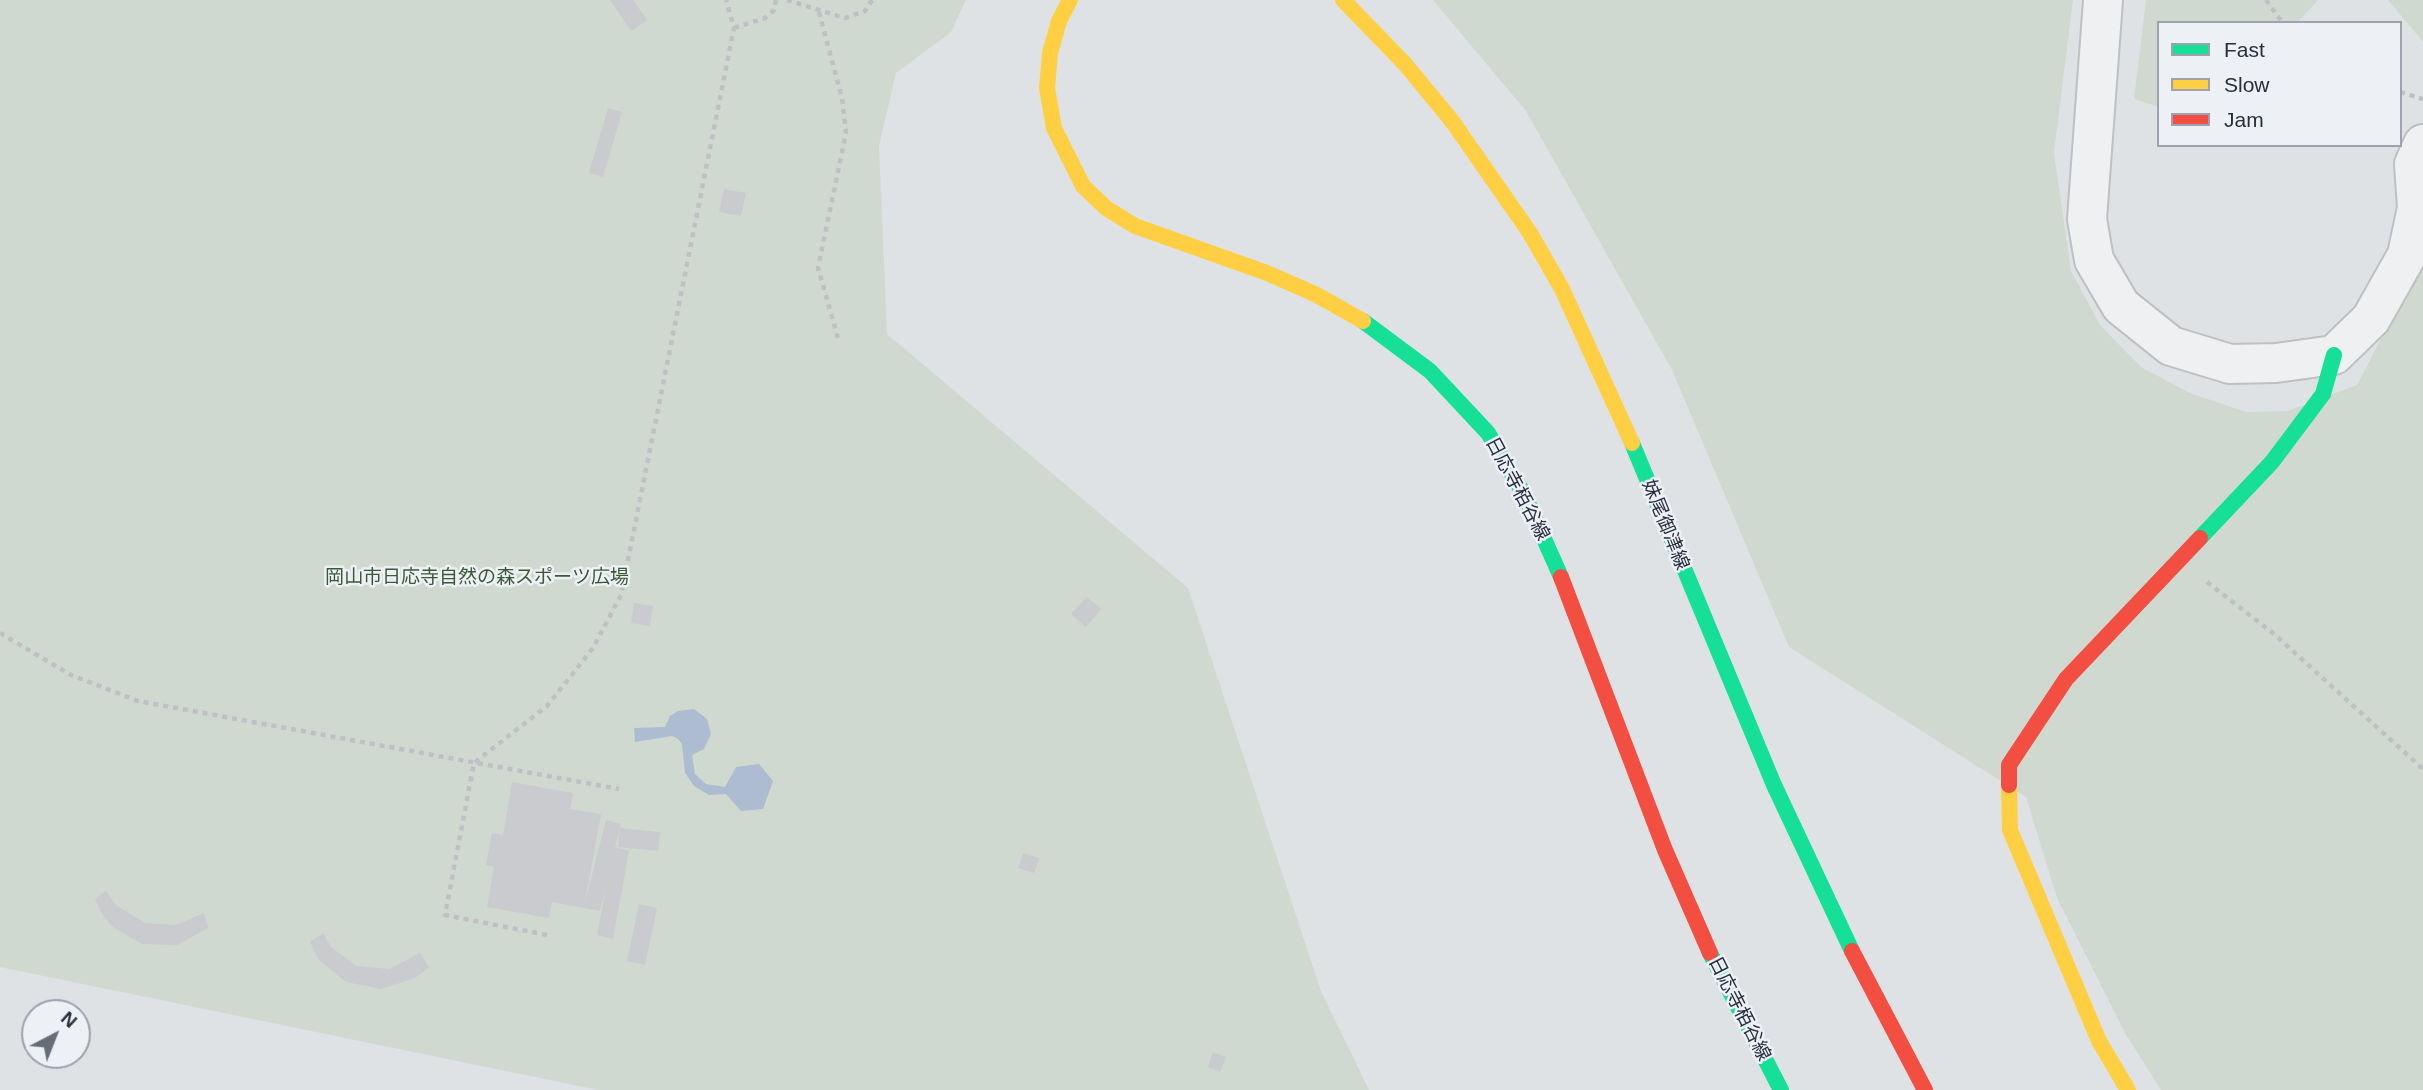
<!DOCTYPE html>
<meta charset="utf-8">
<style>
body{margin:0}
#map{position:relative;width:2423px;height:1090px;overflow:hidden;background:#dfe2e5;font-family:Helvetica,sans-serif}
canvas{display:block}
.legend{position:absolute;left:2157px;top:21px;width:245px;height:126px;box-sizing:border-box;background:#edf0f5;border:2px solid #9ea2ac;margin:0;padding:9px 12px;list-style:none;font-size:21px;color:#272e3e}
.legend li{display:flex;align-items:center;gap:14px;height:35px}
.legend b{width:35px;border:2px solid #9ea2ac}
.north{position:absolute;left:21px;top:999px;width:70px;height:70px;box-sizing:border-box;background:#edf0f5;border:2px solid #9ea2ac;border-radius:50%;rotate:42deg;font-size:19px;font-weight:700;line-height:28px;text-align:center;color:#272e3e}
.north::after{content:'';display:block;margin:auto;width:24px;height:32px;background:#676d78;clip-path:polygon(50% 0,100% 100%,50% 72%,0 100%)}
</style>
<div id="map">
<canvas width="2423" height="1090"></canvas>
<ul class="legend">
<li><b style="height:9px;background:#16e098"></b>Fast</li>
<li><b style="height:9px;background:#ffcf43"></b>Slow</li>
<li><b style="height:9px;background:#f24e42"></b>Jam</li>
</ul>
<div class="north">N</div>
</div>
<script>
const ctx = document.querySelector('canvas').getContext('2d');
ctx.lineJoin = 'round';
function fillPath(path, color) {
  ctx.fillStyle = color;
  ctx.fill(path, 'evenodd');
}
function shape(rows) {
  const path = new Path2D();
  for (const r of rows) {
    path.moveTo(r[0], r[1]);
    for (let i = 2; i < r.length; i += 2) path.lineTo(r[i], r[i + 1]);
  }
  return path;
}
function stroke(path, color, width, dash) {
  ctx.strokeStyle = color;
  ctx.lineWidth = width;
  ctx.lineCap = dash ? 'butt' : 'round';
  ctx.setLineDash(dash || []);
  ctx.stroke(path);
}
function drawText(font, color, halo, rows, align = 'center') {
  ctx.font = font + ' Helvetica,"Noto Sans JP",sans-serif';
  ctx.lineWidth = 5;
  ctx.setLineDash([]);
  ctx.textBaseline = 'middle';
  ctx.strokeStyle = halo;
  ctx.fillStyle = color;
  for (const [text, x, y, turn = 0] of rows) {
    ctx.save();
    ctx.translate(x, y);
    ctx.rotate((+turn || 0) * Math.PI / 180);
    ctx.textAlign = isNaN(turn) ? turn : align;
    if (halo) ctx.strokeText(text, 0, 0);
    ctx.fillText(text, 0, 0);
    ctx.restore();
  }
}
fillPath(shape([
 [0,0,966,0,951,32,896,73,879,146,887,334,1188,588,1321,991,1369,1090,598,1090,0,967],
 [1433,0,2073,0,2054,153,2071,271,2100,325,2141,367,2190,393,2246,412,2288,411,2357,385,2423,258,2423,1090,2161,1090,2125,1033,2057,898,2026,797,1789,647,1672,370,1526,111],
 [2146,0,2318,0,2297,23,2159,23,2159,107,2134,99],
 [2388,0,2423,0,2423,42]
]), '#cfd9d0');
fillPath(shape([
 [694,709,707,719,711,734,704,749,692,755,695,774,706,784,725,787,736,767,759,764,773,781,763,809,741,811,726,794,709,795,694,786,685,773,682,744,678,739,672,736,635,742,634,728,665,727,670,716,678,711]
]), '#adbcd1');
fillPath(shape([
 [610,0,633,0,647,20,631,31],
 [608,108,622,112,603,177,589,173],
 [724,189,746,193,741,216,719,212],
 [1087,597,1101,609,1086,627,1071,614],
 [634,603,653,606,650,626,631,623],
 [512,782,573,793,570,809,601,814,585,903,606,820,621,824,615,847,629,851,613,939,597,935,606,888,600,911,552,902,549,918,487,907,494,867,486,865,492,833,503,835],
 [620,828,660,832,658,851,618,847],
 [1023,853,1039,858,1034,873,1018,868],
 [106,891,116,905,145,923,176,925,204,913,208,928,177,945,142,944,113,927,102,914,95,899],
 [639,904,657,908,645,965,627,961],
 [323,933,331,947,356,966,389,969,420,953,429,967,415,978,381,989,346,982,318,959,310,942],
 [1213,1052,1226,1057,1220,1072,1208,1067]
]), '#c9cbcf');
const street = shape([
 [2103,0,2087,219,2094,260,2121,306,2171,346,2230,364,2276,363,2334,355,2371,319,2407,255,2417,208,2414,164,2423,144]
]);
stroke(street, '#bec0c3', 42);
stroke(shape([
 [787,0,845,18,865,11,872,0],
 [2266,0,2283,23],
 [819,12,842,98,846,133,818,268,838,338],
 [734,28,765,18,774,10,776,0],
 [2400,92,2423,99],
 [2207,582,2274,634,2423,769],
 [0,633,71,675,138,701,619,789],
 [547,935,445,915,474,763,547,706,593,648,621,595,734,28,726,0]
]), '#bfc0c5', 4.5, [5, 5]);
stroke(street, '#eff0f2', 38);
stroke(shape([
 [1363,321,1430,371,1488,433,1525,496,1561,577],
 [1632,443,1774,785,1852,951],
 [2200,538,2272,462,2323,394,2334,355],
 [1710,953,1781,1090]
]), '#16e098', 16);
stroke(shape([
 [1070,0,1059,21,1050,53,1047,88,1054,128,1083,186,1106,208,1135,226,1267,273,1315,294,1363,321],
 [1343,0,1405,64,1452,121,1530,233,1562,289,1632,443],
 [2009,785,2010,830,2099,1041,2128,1090]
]), '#ffcf43', 16);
stroke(shape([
 [1561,577,1665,850,1710,953],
 [2009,785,2009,765,2066,679,2200,538],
 [1852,951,1925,1090]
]), '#f24e42', 16);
drawText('19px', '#272e3e', '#edf0f5', [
 ["日応寺栢谷線",1517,489,62],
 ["妹尾御津線",1665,525,68],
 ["日応寺栢谷線",1739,1009,63]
]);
drawText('19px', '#395a34', '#edf0f5', [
 ["岡山市日応寺自然の森スポーツ広場",477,578]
]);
</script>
